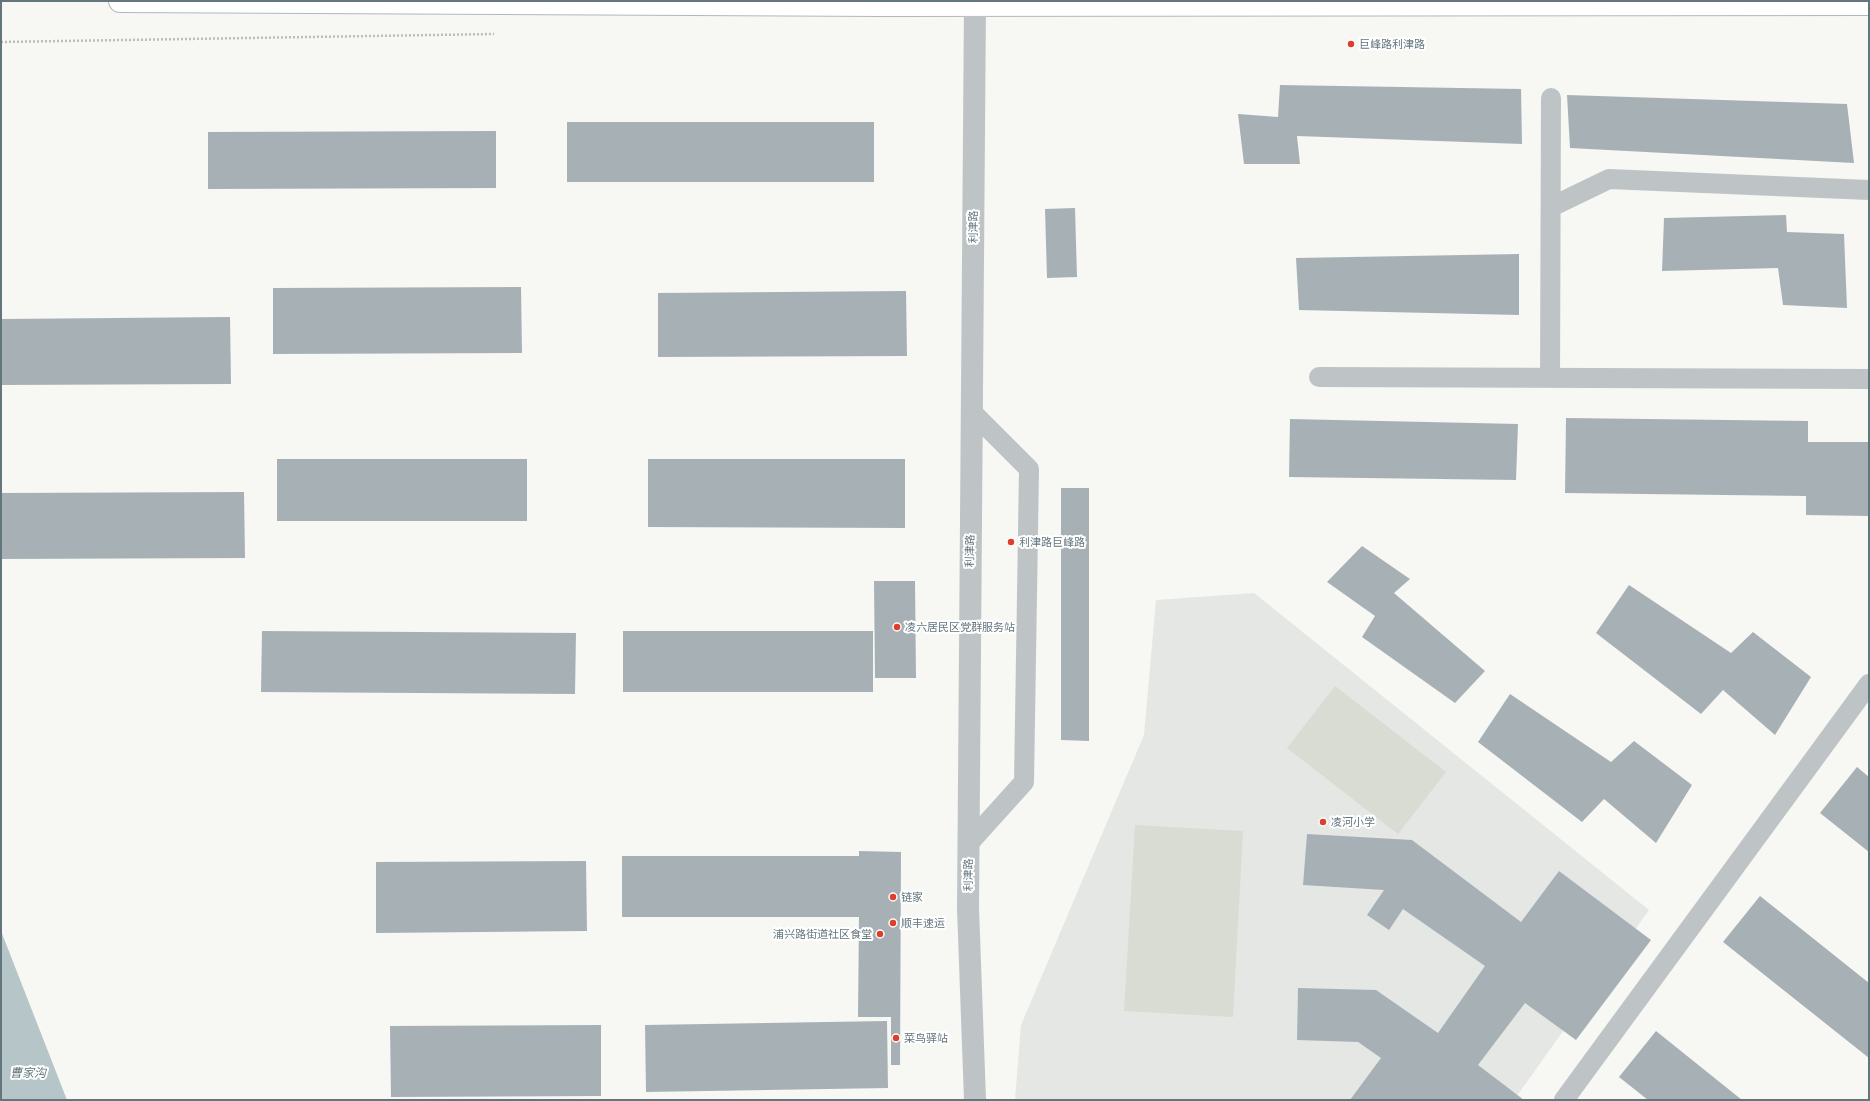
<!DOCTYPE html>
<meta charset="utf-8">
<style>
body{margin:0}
#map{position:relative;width:1870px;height:1101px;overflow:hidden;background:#f7f7f4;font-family:Ubuntu,sans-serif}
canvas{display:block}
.frame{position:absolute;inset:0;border:2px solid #63767e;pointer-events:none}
</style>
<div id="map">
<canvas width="1870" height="1101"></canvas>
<div class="frame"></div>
</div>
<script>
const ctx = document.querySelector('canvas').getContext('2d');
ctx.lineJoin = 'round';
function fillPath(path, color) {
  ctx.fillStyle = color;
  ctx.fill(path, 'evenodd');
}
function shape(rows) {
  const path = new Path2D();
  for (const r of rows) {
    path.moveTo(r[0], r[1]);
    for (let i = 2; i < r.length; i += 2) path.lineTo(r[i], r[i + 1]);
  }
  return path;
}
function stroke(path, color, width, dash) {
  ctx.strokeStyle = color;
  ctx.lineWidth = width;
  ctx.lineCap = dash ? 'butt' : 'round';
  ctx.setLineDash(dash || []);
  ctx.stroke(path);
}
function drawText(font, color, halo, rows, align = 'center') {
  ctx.font = font + ' Ubuntu,"Noto Sans SC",sans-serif';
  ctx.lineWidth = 4;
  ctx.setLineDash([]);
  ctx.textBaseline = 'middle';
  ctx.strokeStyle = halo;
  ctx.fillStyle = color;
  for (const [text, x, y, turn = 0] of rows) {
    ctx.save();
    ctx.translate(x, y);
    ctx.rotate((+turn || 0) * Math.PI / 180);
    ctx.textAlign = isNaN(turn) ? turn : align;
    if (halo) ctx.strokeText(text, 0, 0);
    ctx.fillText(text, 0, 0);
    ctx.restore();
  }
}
fillPath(shape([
 [1254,593,1649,910,1514,1100,1015,1100,1021,1025,1144,735,1156,600]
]), '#e5e7e5');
fillPath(shape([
 [1335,686,1446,772,1398,834,1287,748],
 [1135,825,1243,831,1233,1017,1124,1011]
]), '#d8dcd3');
fillPath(shape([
 [1,931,67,1100,1,1100]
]), '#b6c5c7');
fillPath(shape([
 [1280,85,1521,89,1522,144,1297,136,1300,164,1244,164,1238,114,1278,117],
 [1567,95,1847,104,1854,163,1570,148],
 [567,122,874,122,874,182,567,182],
 [496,131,496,188,208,189,208,132],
 [1075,208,1077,277,1047,278,1045,209],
 [1786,215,1787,232,1844,234,1847,308,1783,305,1778,268,1662,271,1664,218],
 [1519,254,1519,315,1299,310,1296,258],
 [521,287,522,353,273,354,273,288],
 [906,291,907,356,658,357,658,293],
 [230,317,231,384,1,385,1,319],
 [1566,418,1808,421,1808,442,1869,442,1869,516,1806,515,1806,496,1565,493],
 [1290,419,1518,424,1516,480,1289,477],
 [277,459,527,459,527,521,277,521],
 [648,459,905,459,905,528,648,527],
 [1061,488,1089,488,1089,741,1061,740],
 [244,492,245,558,1,559,1,493],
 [1362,546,1410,579,1394,593,1485,671,1455,703,1362,637,1375,616,1327,582],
 [874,581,915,581,916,678,875,678],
 [1629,585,1731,653,1753,632,1811,677,1775,735,1723,690,1701,714,1596,633],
 [262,631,576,633,575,694,261,692],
 [623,631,873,631,873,692,623,692],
 [1510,694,1611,762,1634,741,1692,785,1656,843,1604,799,1582,822,1478,742],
 [1857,767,1869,777,1869,852,1820,813],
 [1307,834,1412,840,1521,922,1559,871,1651,940,1576,1040,1525,1003,1478,1065,1524,1100,1350,1100,1381,1058,1358,1042,1297,1040,1298,988,1376,990,1438,1033,1485,966,1403,909,1389,930,1367,915,1384,890,1303,885],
 [859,851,901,852,900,1065,891,1065,891,1017,858,1017,859,917,622,917,622,856,859,856],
 [586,861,587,931,376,933,376,862],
 [1760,896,1869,983,1869,1058,1723,942],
 [887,1021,888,1088,646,1092,645,1025],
 [601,1025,601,1096,391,1097,390,1026],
 [1656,1031,1742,1100,1648,1100,1619,1077]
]), '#a7b1b5');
const secondary = shape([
 [120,1,883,5,1869,4]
]);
stroke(secondary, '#b1b8bb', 24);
stroke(shape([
 [1,42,494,34]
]), '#b9bdbe', 2.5, [2, 2]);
stroke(shape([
 [1551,207,1609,179,1869,190],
 [1319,377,1869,379],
 [1550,378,1551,98],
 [969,843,1024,782,1029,469,972,412],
 [1564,1100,1869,684]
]), '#bec4c6', 20);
stroke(shape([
 [975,1100,968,908,975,1]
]), '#bec4c6', 22);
stroke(secondary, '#fff', 22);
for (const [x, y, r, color] of [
 [1351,44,4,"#de3f2d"],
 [1011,542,4,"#de3f2d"],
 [897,627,4,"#de3f2d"],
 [1323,822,4,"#de3f2d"],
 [893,897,4,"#de3f2d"],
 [893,923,4,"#de3f2d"],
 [880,934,4,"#de3f2d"],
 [896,1038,4,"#de3f2d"]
]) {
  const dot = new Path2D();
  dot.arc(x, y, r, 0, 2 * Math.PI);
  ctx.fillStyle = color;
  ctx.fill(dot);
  stroke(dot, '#fff', 1.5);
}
drawText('11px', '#63767e', '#fff', [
 ["巨峰路利津路",1359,44],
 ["利津路巨峰路",1019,542],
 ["凌六居民区党群服务站",905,627],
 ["凌河小学",1331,822],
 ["链家",901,897],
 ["顺丰速运",901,923],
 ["浦兴路街道社区食堂",872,934,"right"],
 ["菜鸟驿站",904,1038]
], 'left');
drawText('11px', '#63767e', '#fff', [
 ["利津路",973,227,-90],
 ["利津路",970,551,-89],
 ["利津路",968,875,-90]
]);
drawText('italic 12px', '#5e7679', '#fff', [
 ["曹家沟",28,1073]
]);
</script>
